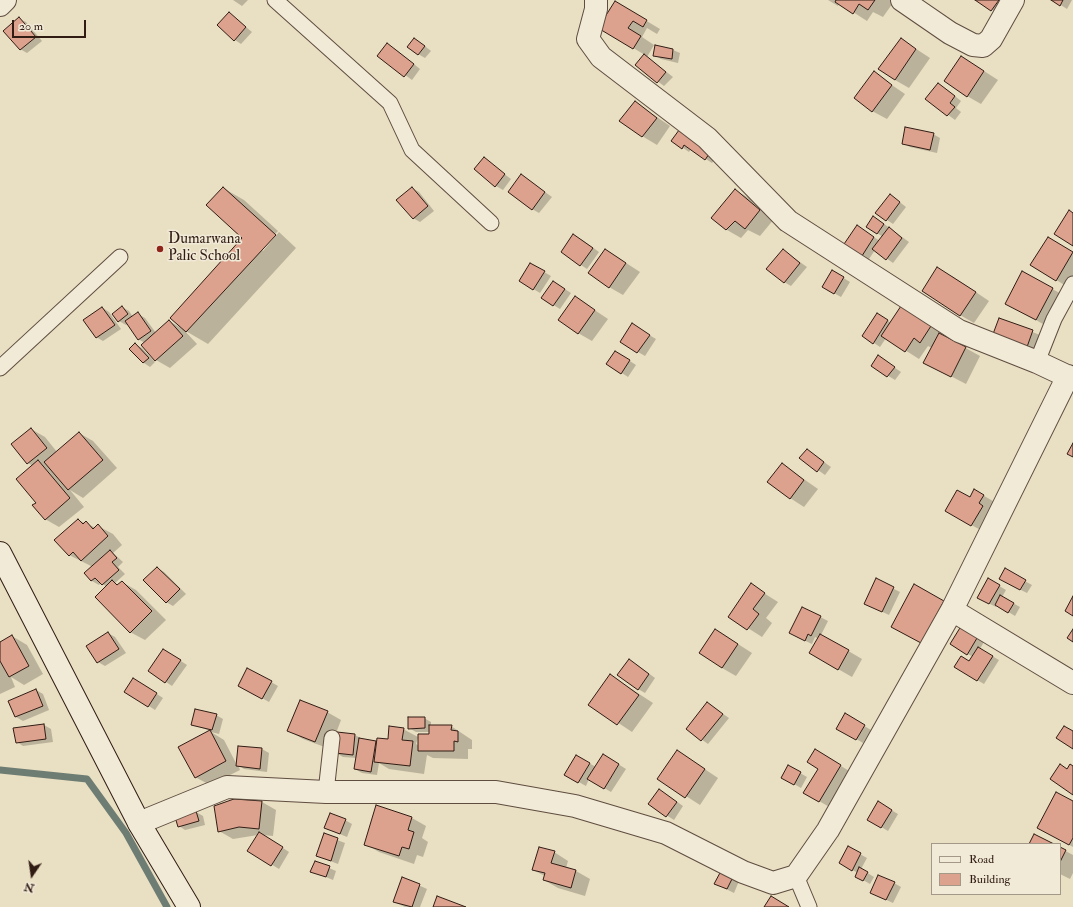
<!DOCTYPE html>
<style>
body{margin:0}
#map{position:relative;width:1073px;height:907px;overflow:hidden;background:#e9dfc2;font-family:"IM FELL Double Pica",serif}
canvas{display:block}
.legend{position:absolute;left:931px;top:843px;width:130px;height:52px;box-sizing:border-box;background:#f1ead7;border:1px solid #a49889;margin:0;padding:5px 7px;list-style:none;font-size:12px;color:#311c14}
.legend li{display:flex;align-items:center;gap:8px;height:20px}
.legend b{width:20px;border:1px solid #a49889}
.north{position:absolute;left:12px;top:855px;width:40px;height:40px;-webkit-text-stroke:3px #f1ead7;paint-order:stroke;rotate:193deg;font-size:11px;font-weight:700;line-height:16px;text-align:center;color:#311c14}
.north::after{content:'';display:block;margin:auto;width:14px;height:18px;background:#311c14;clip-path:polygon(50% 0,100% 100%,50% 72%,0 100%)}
.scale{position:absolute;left:12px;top:20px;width:74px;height:18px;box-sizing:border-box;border:2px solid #311c14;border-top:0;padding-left:5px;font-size:12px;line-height:14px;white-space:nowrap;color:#311c14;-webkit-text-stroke:3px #f1ead7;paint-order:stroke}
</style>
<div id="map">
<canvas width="1073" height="907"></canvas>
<ul class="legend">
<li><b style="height:5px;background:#f1ead7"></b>Road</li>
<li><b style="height:11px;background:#dca28e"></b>Building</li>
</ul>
<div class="north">N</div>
<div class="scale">20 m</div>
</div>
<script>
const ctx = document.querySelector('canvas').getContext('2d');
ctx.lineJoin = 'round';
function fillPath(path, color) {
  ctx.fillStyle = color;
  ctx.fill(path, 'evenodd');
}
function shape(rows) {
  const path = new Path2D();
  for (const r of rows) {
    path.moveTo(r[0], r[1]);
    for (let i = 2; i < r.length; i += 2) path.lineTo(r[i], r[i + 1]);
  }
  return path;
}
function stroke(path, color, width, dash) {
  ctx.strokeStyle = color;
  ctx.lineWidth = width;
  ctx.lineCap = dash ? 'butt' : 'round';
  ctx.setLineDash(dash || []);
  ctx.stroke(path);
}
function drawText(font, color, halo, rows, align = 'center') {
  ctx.font = font + ' "IM FELL Double Pica",serif';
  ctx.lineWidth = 3;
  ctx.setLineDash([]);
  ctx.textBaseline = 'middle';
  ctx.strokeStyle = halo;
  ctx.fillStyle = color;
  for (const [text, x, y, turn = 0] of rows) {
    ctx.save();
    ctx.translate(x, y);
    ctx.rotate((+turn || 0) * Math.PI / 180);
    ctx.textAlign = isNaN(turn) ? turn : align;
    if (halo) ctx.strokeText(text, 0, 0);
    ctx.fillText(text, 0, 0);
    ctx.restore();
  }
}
fillPath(shape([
 [233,0,248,0,242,6],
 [828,0,895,0,883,17,873,12,867,21,839,3,838,6],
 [977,0,1019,0,1006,19],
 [1053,0,1072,0,1067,9],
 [615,2,660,29,657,34,647,28,642,37,654,45,647,57,673,77,664,86,636,65,645,55,600,28],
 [229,13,252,32,241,44,235,40],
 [19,19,26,22,42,41,27,53,20,49],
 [901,39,930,58,909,88,895,80],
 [421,43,431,51,425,58,418,54],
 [394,48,420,69,412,80,378,55],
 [673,50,680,53,678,63,661,59,654,55],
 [962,57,998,80,981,104,967,96],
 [874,73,905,94,887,119,872,111],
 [945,88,961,101,956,108,961,112,955,120,927,99],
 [635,102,670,126,657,145,642,136],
 [933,134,940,138,937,153,910,147,903,143],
 [673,141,717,156,712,163,691,149,689,152],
 [484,159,511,179,503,190,496,186],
 [528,180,552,197,539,213,532,209],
 [223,188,244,200,278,231,261,249,263,251,279,232,296,248,208,344,184,330,197,344,170,368,156,360,145,343,138,339,128,324,126,325,119,321,122,307,129,311,133,317,138,314,145,318,156,333,169,321,183,329,244,238],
 [412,188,419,192,434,211,420,222,413,218],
 [735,190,749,198,774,219,760,236,748,230,741,238,727,230,712,218],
 [897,200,906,207,893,224,877,213],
 [880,221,909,242,893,263,875,250,867,262,861,258,864,231,880,241,883,237,877,233],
 [581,239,599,252,587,269,581,265],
 [1062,246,1073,253,1073,285,1071,289,1032,265],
 [606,250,640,272,623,295,609,287],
 [783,250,807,267,791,286,784,282],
 [530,264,551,276,540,293,520,281],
 [832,271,850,282,841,297,823,287],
 [1023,273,1067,297,1050,328,1020,311],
 [952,276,989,301,974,323,960,315],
 [560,286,571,293,560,309,542,298],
 [575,297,608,319,592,341,578,333],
 [103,308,109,312,121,329,103,341,96,337],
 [915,315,945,335,944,336,980,356,966,384,939,370,932,348,928,346,919,359,886,338,880,347,874,343,884,318,891,323],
 [999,319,1040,335,1034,350,1001,338],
 [639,329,656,339,645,356,621,342],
 [135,344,142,348,155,362,150,367,144,363,131,349],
 [622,356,636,365,628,377,608,364],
 [885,361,901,372,895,380,872,366],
 [31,429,45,437,57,452,79,433,93,441,117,468,83,498,70,490,84,507,59,527,45,519,37,503,33,466,28,463],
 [807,450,831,467,825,475,801,458],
 [782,464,818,489,804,507,790,498],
 [974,490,998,504,986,533,946,511,970,499],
 [78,520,96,528,98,526,113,534,122,545,113,553,123,562,118,567,125,574,115,583,119,585,122,582,136,590,166,620,145,640,130,632,107,587,101,583,99,585,92,581,85,574,93,567,69,555],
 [157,568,164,572,186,594,173,606,166,602],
 [1005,570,1032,585,1027,593,1007,583],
 [876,580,900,592,889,615,872,607],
 [989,580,1006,590,1002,597,1020,607,1015,616,997,605,996,607,978,598],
 [751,585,778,602,766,618,772,623,762,637,729,616],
 [803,608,828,621,821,635,862,659,852,677,810,653,819,639,815,637,812,644,797,637],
 [963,624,986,638,980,649,999,660,984,684,955,667,969,662,973,657,951,644],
 [716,630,752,653,736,676,722,668],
 [108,633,115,637,126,653,105,666,98,662],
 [12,636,27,645,43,674,24,685,11,677,15,687,0,694,0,643],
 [170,654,187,665,172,686,166,682],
 [636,664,655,678,645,693,638,689],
 [248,669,278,686,269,702,239,685],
 [610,675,653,703,632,732,590,704],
 [140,683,163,698,155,710,126,691],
 [36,690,43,694,49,710,23,721,16,717],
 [707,703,729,718,708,744,687,729],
 [327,712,341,720,330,749,303,739,289,731],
 [216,715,223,719,219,734,211,732,224,740,237,765,262,749,269,753,267,772,244,769,238,765,240,770,210,785,195,777,210,731,192,724],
 [846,715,871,730,863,743,838,728],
 [424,718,431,722,431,726,451,726,472,740,472,749,468,749,468,759,433,758,427,755,424,774,389,769,379,763,377,775,362,773,355,769,357,758,343,757,336,753,355,735,362,739,378,743,388,740,403,729,418,737,416,744,419,746,430,735,430,732,416,732,409,728],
 [44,725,51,729,53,742,23,746,17,742],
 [815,750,854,774,833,809,805,793,819,769],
 [576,756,596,767,610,759,626,769,611,792,589,779,586,786,566,775],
 [691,760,718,778,700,805,658,778],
 [788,766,807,777,801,788,782,777],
 [666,794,683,806,674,820,649,804],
 [262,802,276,810,273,836,263,835,289,852,279,869,248,850,258,835,233,839,219,831],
 [1073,802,1073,847,1053,836],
 [879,803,898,814,888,831,868,819],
 [196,812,203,816,205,825,185,830,179,826],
 [412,818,426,826,422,838,428,842,423,857,417,855,414,864,379,852,365,844],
 [345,820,352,824,347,837,325,828],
 [324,835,345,843,338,864,317,856],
 [849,848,867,858,861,869,874,877,870,884,856,876,858,873,840,863],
 [1060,848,1073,855,1073,873,1070,879,1060,874],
 [554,852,568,861,566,868,576,871,590,879,585,896,558,888,544,880,545,876,533,870],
 [315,862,336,871,333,880,312,871],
 [721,872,739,881,734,893,722,887],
 [403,878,427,889,420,907,405,907,394,902],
 [894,883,901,887,893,903,878,896]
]), '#0003');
stroke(shape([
 [0,770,87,779,126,833,167,907]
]), '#6e7d73', 7);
const building = shape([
 [836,0,875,0,868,10,859,4,853,14,835,2,836,0],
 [975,0,999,0,991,11,975,0],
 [1051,0,1063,0,1060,6,1051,0],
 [615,1,647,20,643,27,633,21,628,28,641,36,633,49,598,28,615,1],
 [229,12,246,27,234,41,217,25,229,12],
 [19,17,36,37,20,50,3,31,19,17],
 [414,38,425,46,418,55,407,47,414,38],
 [901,38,916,49,895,80,878,69,901,38],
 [387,43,414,64,404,77,377,56,387,43],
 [655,45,673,49,672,59,653,56,655,45],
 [644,54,666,72,657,83,635,65,644,54],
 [961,56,984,71,967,97,944,81,961,56],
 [874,71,892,85,872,112,854,98,874,71],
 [938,83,955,96,950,103,955,107,947,116,925,99,938,83],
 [635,101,657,118,642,137,619,121,635,101],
 [682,126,711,151,705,160,684,145,682,149,671,141,682,126],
 [905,127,934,133,930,150,902,144,905,127],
 [484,157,505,174,495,187,474,169,484,157],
 [521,174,545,192,532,210,508,192,521,174],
 [223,187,276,235,186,332,170,318,242,238,206,205,223,187],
 [412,187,428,206,413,219,396,200,412,187],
 [735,189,760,210,745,229,735,221,726,230,711,218,735,189],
 [890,194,900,202,886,221,875,213,890,194],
 [1069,210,1073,213,1073,246,1054,234,1069,210],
 [873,216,884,224,877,234,866,227,873,216],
 [857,225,874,237,860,259,842,247,857,225],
 [889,227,902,238,886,260,872,249,889,227],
 [573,234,593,248,580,266,561,252,573,234],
 [1048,237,1073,252,1056,281,1030,265,1048,237],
 [605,249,626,263,609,288,588,273,605,249],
 [783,249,800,263,784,283,766,269,783,249],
 [530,263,545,271,533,290,519,281,530,263],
 [937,267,976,292,960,316,922,291,937,267],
 [832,270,844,277,834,294,822,287,832,270],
 [1022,271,1053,288,1036,320,1005,304,1022,271],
 [553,281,565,289,553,306,541,298,553,281],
 [575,296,595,310,578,334,558,320,575,296],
 [122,306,128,314,118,322,112,314,122,306],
 [901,306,931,326,920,343,914,338,905,352,881,336,901,306],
 [102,307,115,325,96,338,83,320,102,307],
 [138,312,151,331,138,340,125,321,138,312],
 [877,313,888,320,873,344,862,336,877,313],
 [999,318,1033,330,1027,347,993,334,999,318],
 [169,320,183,336,155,361,141,345,169,320],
 [632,323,650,335,637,353,620,342,632,323],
 [939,333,966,347,951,377,923,363,939,333],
 [135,343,149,358,143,363,129,349,135,343],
 [615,351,630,360,621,374,606,364,615,351],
 [878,355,895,367,887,377,871,366,878,355],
 [31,428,47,448,27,464,11,444,31,428],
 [79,432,103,460,68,490,44,462,79,432],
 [1073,443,1073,457,1067,454,1073,443],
 [807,449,824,462,817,472,799,458,807,449],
 [38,460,70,498,45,520,32,505,36,503,16,479,38,460],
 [782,463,804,480,790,499,767,482,782,463],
 [974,489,984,495,979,503,983,506,971,526,945,511,957,490,970,497,974,489],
 [78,519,83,524,86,521,93,529,98,524,108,536,81,561,73,552,69,556,54,540,78,519],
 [110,550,117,558,112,562,119,570,102,585,95,578,91,581,84,573,110,550],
 [157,567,180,589,166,603,143,580,157,567],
 [1005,568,1026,580,1020,590,999,579,1005,568],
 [876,578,894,587,882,612,864,604,876,578],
 [988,578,1000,585,989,604,977,598,988,578],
 [112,580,117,585,122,581,152,611,130,633,95,597,112,580],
 [751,583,765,593,753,609,759,614,747,630,728,617,751,583],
 [914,584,944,601,921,643,891,627,914,584],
 [1000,595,1014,603,1008,613,995,605,1000,595],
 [1073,596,1073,616,1065,611,1073,596],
 [802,607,821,616,811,636,808,634,805,641,789,633,802,607],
 [963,623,980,633,967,655,950,644,963,623],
 [715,629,738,644,722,668,699,653,715,629],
 [1073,629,1073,642,1067,638,1073,629],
 [108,632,119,649,97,663,86,646,108,632],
 [820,634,849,650,838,670,809,653,820,634],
 [12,635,29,666,9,677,0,661,0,642,12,635],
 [978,647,993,656,977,681,954,667,961,656,969,661,978,647],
 [163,649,181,660,165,683,148,671,163,649],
 [629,659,649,674,638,690,617,675,629,659],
 [247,668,272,681,262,699,238,686,247,668],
 [610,674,639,695,617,725,588,705,610,674],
 [133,678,157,693,148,707,124,692,133,678],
 [36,689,43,706,15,717,8,701,36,689],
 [300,700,328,711,315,742,287,731,300,700],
 [707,702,723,714,701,741,686,729,707,702],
 [195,709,217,714,212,730,191,725,195,709],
 [845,713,865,725,856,740,836,729,845,713],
 [408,717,425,717,425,728,408,729,408,717],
 [44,724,46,739,16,743,13,728,44,724],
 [429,725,452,725,451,730,458,731,458,742,454,741,454,751,418,751,418,734,429,734,429,725],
 [389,726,404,728,402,740,413,741,410,766,374,762,377,738,388,739,389,726],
 [1064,726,1073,731,1073,749,1056,738,1064,726],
 [210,730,226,761,195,778,178,747,210,730],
 [337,732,355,734,353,755,335,753,337,732],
 [359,738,376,741,371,772,354,769,359,738],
 [238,746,262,748,260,769,236,766,238,746],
 [815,749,841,765,819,802,803,793,818,769,807,762,815,749],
 [677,750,705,769,685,798,657,779,677,750],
 [603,754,619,764,604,789,587,779,603,754],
 [576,755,590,763,578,783,564,775,576,755],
 [1060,764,1067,769,1070,764,1073,766,1073,795,1050,779,1060,764],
 [788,765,801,772,794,785,781,778,788,765],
 [659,789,677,802,666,817,648,804,659,789],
 [1056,792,1073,801,1073,838,1069,845,1037,828,1056,792],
 [234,799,262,801,259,829,239,827,218,832,214,806,234,799],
 [878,801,892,810,881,828,867,820,878,801],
 [376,805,412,817,408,830,414,832,409,849,402,847,399,856,364,845,376,805],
 [196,811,199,821,178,827,175,817,196,811],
 [330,813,346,819,340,834,324,828,330,813],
 [259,832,283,847,271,866,247,851,259,832],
 [324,833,338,838,331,861,316,856,324,833],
 [1034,834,1054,844,1029,844,1034,834],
 [848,846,861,853,852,871,839,863,848,846],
 [539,847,555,851,551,863,576,870,571,888,543,880,545,873,532,870,539,847],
 [1060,847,1066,850,1060,862,1060,847],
 [315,861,330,866,326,877,310,872,315,861],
 [859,867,868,872,863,881,855,877,859,867],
 [721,871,733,877,727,889,714,884,721,871],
 [878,875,895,882,886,900,870,893,878,875],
 [402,877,420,884,412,907,393,902,402,877],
 [437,896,466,907,433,907,437,896],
 [771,896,789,907,764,907,771,896]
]);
fillPath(building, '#dca28e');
stroke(building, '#311c14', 1);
const lane = shape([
 [275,0,390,103,412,150,491,223],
 [1037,362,1054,319,1073,284],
 [0,368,120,257],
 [326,792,332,738],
 [796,876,809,907]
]);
const street = shape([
 [596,0,596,9,588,39,601,57,707,138,788,221,959,331,1037,362,1073,379],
 [902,0,950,33,973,45,983,46,991,39,1013,0],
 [0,5,5,0],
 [952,610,1073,683],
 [139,823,227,787,326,792,496,792,575,806,666,833,743,872,773,883,796,876,828,830,952,610,1068,376]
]);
const secondary = shape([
 [0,553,139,823,189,907]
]);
stroke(lane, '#5f4d40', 17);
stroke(street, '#5f4d40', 24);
stroke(secondary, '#311c14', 24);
stroke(lane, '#f1ead7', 15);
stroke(street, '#f1ead7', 22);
stroke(secondary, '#f1ead7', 22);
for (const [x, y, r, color] of [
 [160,249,4,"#8f2418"]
]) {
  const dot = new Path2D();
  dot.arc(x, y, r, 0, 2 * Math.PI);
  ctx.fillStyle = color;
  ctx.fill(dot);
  stroke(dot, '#f1ead7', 1.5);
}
drawText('15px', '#311c14', '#f1ead7', [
 ["Dumarwana",168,240],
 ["Palic School",168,257]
], 'left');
</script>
